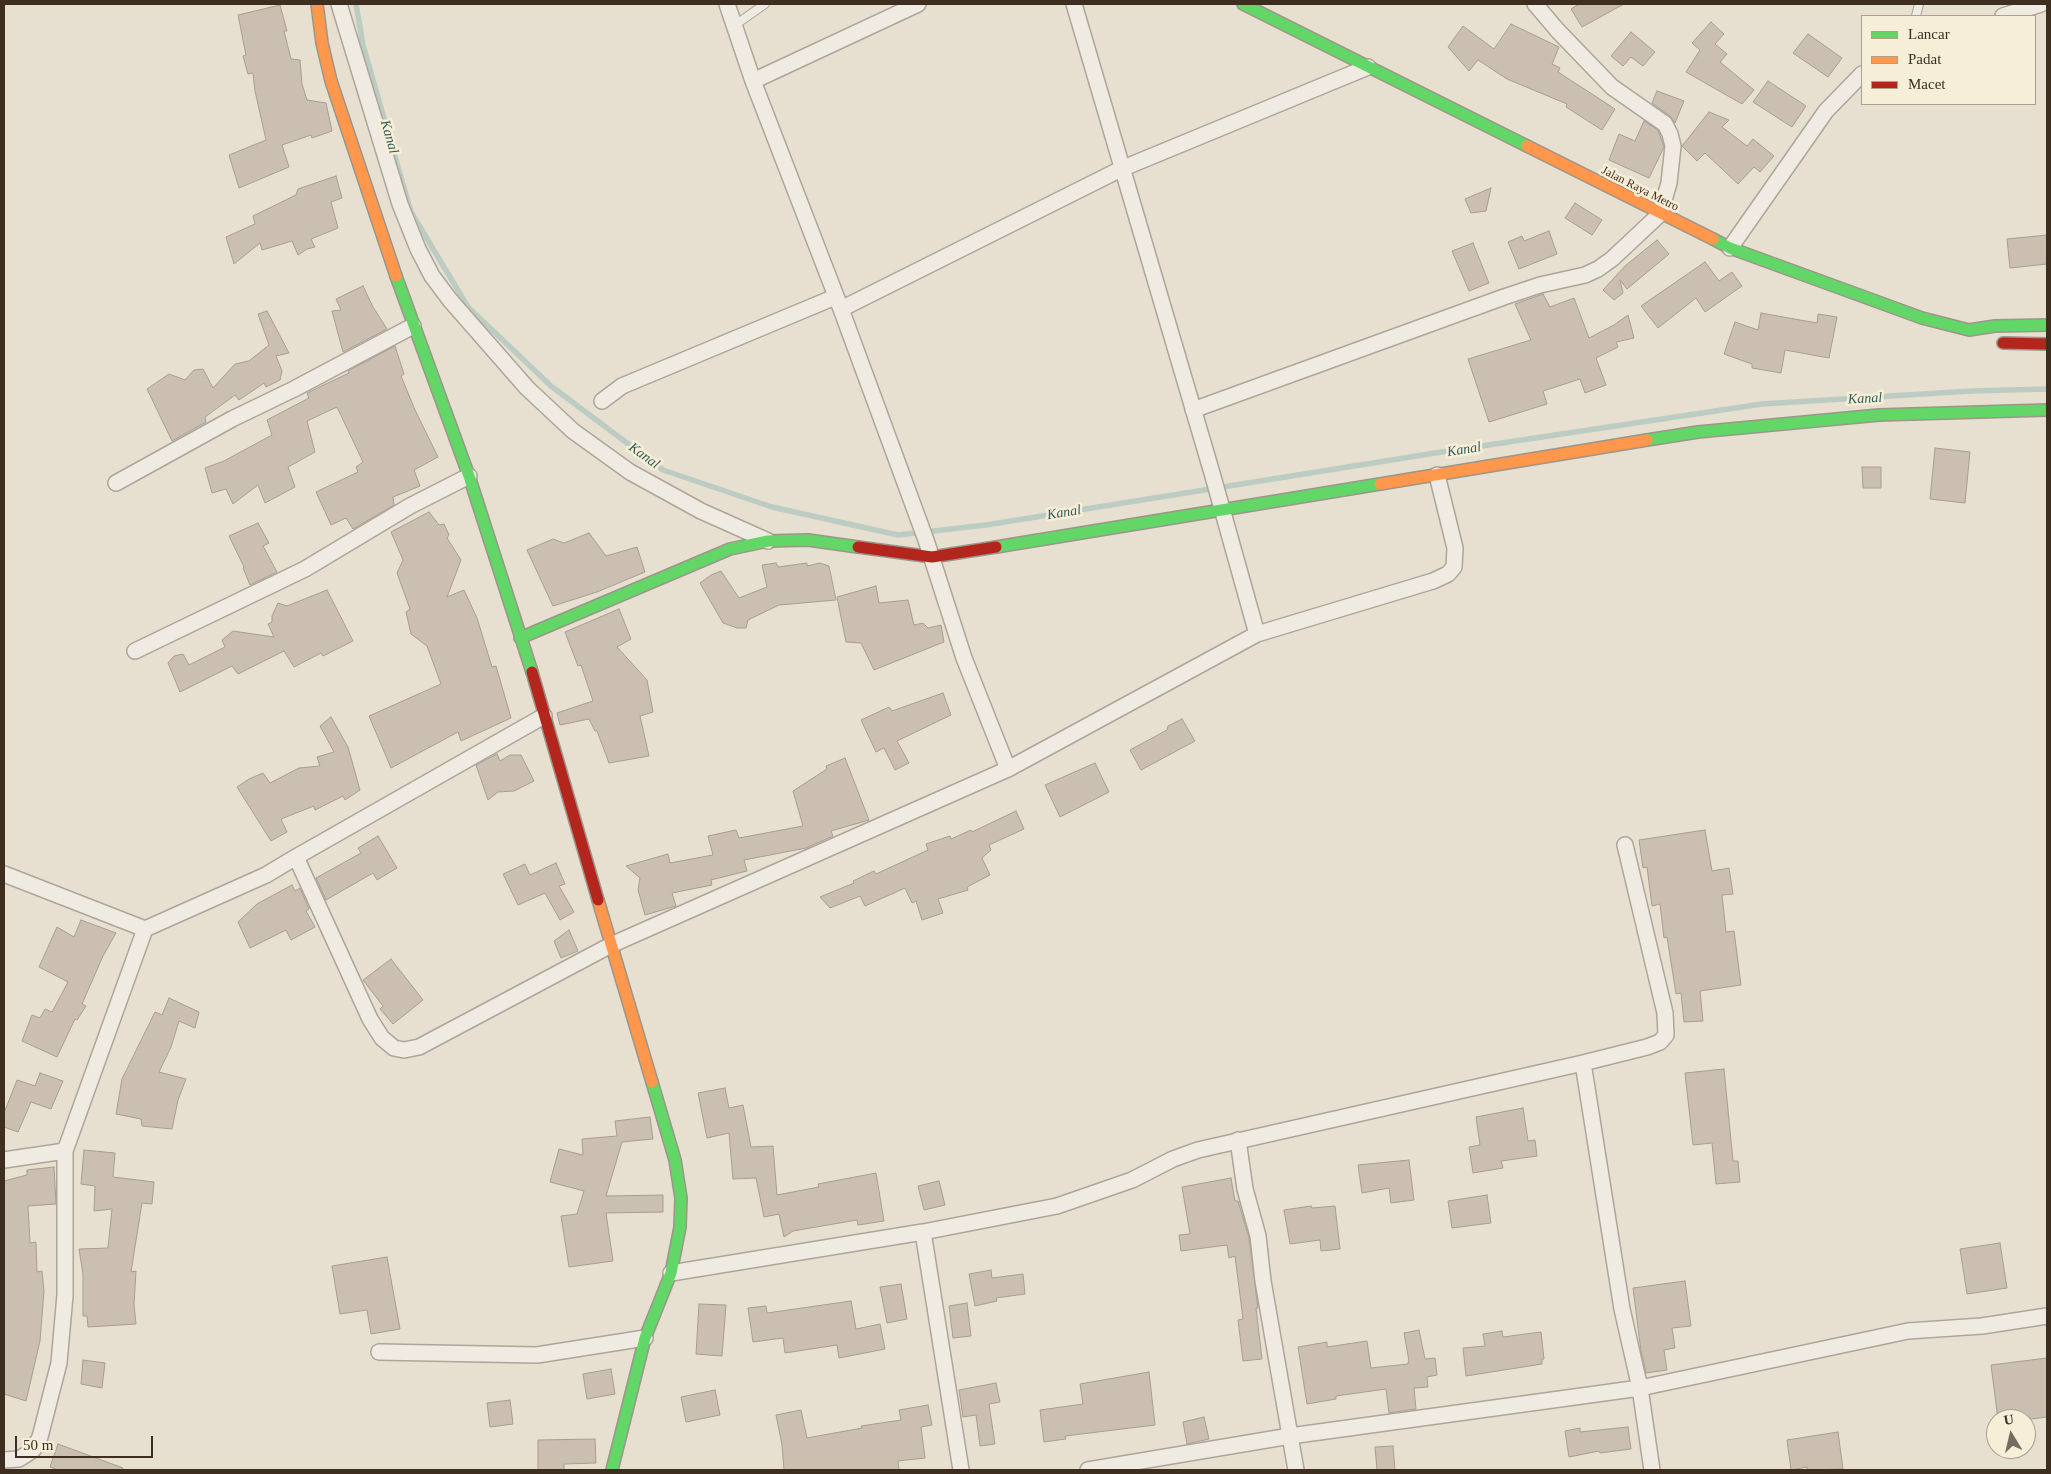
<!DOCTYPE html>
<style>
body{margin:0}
#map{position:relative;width:2051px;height:1474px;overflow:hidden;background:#e7e0d1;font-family:Georgia,serif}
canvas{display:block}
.frame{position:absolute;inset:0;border:5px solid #3d2e20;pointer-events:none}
.legend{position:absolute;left:1861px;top:15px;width:175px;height:90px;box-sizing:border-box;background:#f7eed8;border:1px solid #ada18e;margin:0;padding:6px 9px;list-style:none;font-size:15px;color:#3d2e20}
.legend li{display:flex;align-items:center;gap:10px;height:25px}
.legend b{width:25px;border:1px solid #ada18e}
.north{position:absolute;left:1986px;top:1409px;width:50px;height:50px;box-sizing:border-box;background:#f7eed8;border:1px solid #ada18e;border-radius:50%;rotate:351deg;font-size:14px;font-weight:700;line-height:20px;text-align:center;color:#3d2e20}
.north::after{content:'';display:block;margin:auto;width:18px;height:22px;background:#786c5e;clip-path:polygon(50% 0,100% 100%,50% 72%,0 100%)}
.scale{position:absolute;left:15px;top:1436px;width:138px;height:22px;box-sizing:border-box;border:2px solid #3d2e20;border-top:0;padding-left:6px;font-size:15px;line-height:18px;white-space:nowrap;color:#3d2e20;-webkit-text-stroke:4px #f7eed8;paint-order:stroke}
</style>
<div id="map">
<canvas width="2051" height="1474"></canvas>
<div class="frame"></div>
<ul class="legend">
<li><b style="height:6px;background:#63d668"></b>Lancar</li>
<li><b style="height:6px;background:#ff974d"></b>Padat</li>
<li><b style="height:6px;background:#b3261e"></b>Macet</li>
</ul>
<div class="north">U</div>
<div class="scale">50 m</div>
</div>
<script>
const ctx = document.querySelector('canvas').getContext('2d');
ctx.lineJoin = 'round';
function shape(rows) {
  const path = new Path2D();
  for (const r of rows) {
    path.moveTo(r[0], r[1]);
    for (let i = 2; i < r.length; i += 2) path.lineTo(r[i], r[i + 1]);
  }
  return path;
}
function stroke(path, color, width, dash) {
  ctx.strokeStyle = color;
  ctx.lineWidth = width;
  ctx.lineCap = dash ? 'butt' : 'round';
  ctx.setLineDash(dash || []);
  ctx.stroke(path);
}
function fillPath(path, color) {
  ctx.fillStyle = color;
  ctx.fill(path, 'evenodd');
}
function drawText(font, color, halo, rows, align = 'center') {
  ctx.font = font + ' Georgia,serif';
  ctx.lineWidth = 5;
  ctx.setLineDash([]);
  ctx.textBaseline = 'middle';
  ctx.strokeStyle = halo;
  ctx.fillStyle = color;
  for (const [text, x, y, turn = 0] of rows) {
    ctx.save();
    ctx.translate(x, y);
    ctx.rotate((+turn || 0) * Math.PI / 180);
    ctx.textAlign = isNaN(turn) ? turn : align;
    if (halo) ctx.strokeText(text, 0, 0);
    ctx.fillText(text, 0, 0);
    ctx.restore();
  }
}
stroke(shape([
 [356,4,363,45,411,212,468,307,551,386,663,470,772,507,898,535,986,525,1435,453,1762,404,1971,391,2047,389]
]), '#bcccc2', 5.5);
const building = shape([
 [1579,4,1624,4,1582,27,1571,9,1579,4],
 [280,5,287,31,284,31,291,59,300,60,302,84,307,100,326,103,332,131,312,138,311,135,282,145,289,167,239,188,229,155,266,140,255,91,253,73,248,74,243,56,246,55,238,15,280,5],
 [1711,22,1724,34,1715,44,1727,54,1720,62,1754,90,1742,104,1686,72,1700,50,1692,43,1711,22],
 [1511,24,1559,47,1552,64,1560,68,1558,72,1615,109,1602,130,1566,107,1567,104,1507,79,1478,60,1469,71,1448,47,1463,26,1494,49,1511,24],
 [1631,32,1655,52,1643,66,1631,57,1623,66,1611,56,1631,32],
 [1808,34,1842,58,1828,77,1793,53,1808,34],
 [1768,81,1806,106,1792,127,1753,102,1768,81],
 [1657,91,1684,101,1675,123,1670,116,1652,103,1657,91],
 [1709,112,1729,120,1722,127,1747,146,1753,139,1774,156,1760,172,1754,167,1738,184,1705,153,1697,161,1682,146,1709,112],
 [1644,121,1658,130,1664,147,1649,178,1609,160,1619,134,1635,141,1644,121],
 [336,176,342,198,331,202,338,228,311,239,315,247,307,249,298,255,292,241,262,250,260,243,234,264,226,237,255,224,253,216,296,195,298,189,336,176],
 [1491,188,1486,211,1471,213,1465,199,1491,188],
 [1575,203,1602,220,1592,235,1565,218,1575,203],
 [1549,231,1557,254,1519,269,1508,242,1522,236,1524,241,1549,231],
 [2047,235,2047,264,2010,268,2007,239,2047,235],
 [1657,240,1669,254,1627,289,1620,280,1623,293,1614,300,1603,290,1625,266,1657,240],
 [1473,243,1489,283,1469,291,1452,251,1473,243],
 [1705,262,1719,281,1732,272,1742,286,1705,312,1696,298,1658,328,1641,306,1705,262],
 [363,286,373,307,387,329,343,352,332,311,341,310,336,299,363,286],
 [1543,294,1550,307,1574,298,1589,338,1614,325,1628,315,1634,338,1616,342,1618,347,1596,358,1606,385,1585,393,1580,379,1543,391,1547,404,1489,422,1468,359,1531,340,1515,304,1543,294],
 [267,311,289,353,276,356,282,371,280,380,266,387,264,383,239,400,235,395,205,417,206,422,172,441,147,389,169,374,185,380,194,370,203,369,213,388,235,364,249,361,269,345,258,314,267,311],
 [1761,313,1817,323,1818,314,1837,317,1829,358,1785,350,1781,373,1752,368,1752,364,1724,354,1735,322,1758,330,1761,313],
 [395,346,404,374,401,376,415,410,438,457,414,470,420,486,393,497,394,505,353,529,346,518,331,525,316,492,358,472,356,467,363,462,337,407,307,421,315,452,288,467,295,487,265,503,258,485,233,504,226,489,212,493,205,468,224,461,272,435,267,420,309,398,307,393,349,373,348,371,395,346],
 [1935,448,1970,452,1965,503,1930,499,1935,448],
 [1862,467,1881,467,1881,488,1863,488,1862,467],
 [429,512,439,525,444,524,449,535,447,538,461,560,447,597,464,590,477,618,492,667,496,666,511,718,461,741,458,732,391,768,369,716,441,684,427,646,411,634,406,612,410,609,397,573,403,560,391,532,429,512],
 [258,523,269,543,263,546,277,572,250,585,243,568,244,567,229,536,258,523],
 [589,533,606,556,637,547,645,572,597,592,553,606,527,550,553,539,564,543,589,533],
 [776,563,778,567,807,563,807,566,820,563,829,566,836,600,779,605,748,620,746,628,737,628,723,623,700,583,711,575,721,571,739,598,767,587,762,565,776,563],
 [876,586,879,603,908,600,914,625,923,623,928,628,941,625,944,642,874,670,861,643,846,642,837,597,876,586],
 [327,590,353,641,323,656,321,653,294,667,284,651,238,674,232,666,180,692,168,663,174,656,183,654,189,665,225,647,222,640,233,631,274,637,268,624,272,622,272,616,278,603,287,606,327,590],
 [619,609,631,639,617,647,647,680,653,712,640,716,649,756,609,763,597,731,595,731,589,719,560,725,557,713,593,701,581,665,578,666,565,632,619,609],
 [943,693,951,715,897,741,909,763,895,770,884,748,876,752,861,720,889,707,892,711,943,693],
 [331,717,348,747,360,790,345,800,343,796,315,810,314,806,281,819,287,832,271,841,237,787,249,779,263,773,270,783,299,768,320,766,317,757,334,752,320,726,331,717],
 [1182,719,1195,741,1141,770,1130,750,1167,730,1168,726,1182,719],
 [497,754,500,761,510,755,521,755,534,781,514,791,498,792,488,800,476,765,497,754],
 [845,758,869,820,831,831,833,836,806,848,744,860,747,871,711,880,712,885,672,893,676,906,645,915,638,890,640,878,626,866,668,854,670,863,713,855,708,836,736,830,739,838,803,826,793,791,827,769,826,766,845,758],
 [1095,763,1109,792,1060,817,1045,785,1095,763],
 [1016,811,1024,829,989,845,991,850,982,858,990,875,967,887,968,890,938,899,943,913,922,920,916,901,912,903,905,888,865,906,860,896,830,908,820,897,854,883,853,881,874,871,876,874,928,850,926,844,950,836,951,839,971,830,972,832,1016,811],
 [1705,830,1712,871,1729,868,1733,894,1722,895,1726,932,1734,931,1741,985,1700,991,1703,1021,1684,1022,1681,993,1676,994,1667,937,1664,938,1660,904,1652,906,1647,867,1643,868,1639,840,1705,830],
 [378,836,397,868,377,880,373,873,326,900,316,878,361,853,358,848,378,836],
 [556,863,565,884,559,886,574,912,560,920,545,893,518,905,503,874,525,864,530,875,556,863],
 [292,885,295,891,300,888,309,909,306,911,315,927,291,940,286,930,250,948,238,922,257,904,292,885],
 [81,920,116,933,103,956,82,1004,86,1006,77,1020,75,1019,57,1057,22,1041,32,1015,40,1018,45,1009,52,1012,68,982,39,967,57,927,74,937,81,920],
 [569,930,578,951,561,958,554,941,569,930],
 [391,959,423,1000,393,1024,380,1009,383,1006,363,980,391,959],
 [169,998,199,1012,195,1028,179,1021,171,1047,159,1072,186,1079,178,1100,172,1129,142,1126,141,1119,116,1114,122,1079,155,1012,162,1015,169,998],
 [1724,1069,1733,1161,1738,1161,1740,1182,1716,1184,1712,1143,1693,1145,1685,1073,1724,1069],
 [40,1073,63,1081,51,1109,31,1102,18,1132,4,1127,4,1113,17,1080,35,1086,40,1073],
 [725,1088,729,1108,743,1105,751,1147,773,1146,777,1195,819,1187,818,1184,876,1173,884,1221,858,1225,857,1220,793,1231,784,1237,779,1214,764,1217,756,1178,733,1179,729,1133,707,1138,698,1093,725,1088],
 [1523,1108,1528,1141,1535,1140,1537,1156,1501,1161,1503,1168,1473,1173,1469,1147,1480,1145,1476,1117,1523,1108],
 [650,1117,653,1139,622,1142,606,1196,663,1195,663,1212,606,1213,613,1261,569,1267,561,1216,577,1214,584,1191,550,1182,559,1149,583,1155,582,1139,617,1136,615,1121,650,1117],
 [84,1150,115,1153,113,1177,154,1182,152,1204,142,1203,131,1272,136,1271,134,1304,136,1324,88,1327,87,1316,83,1316,83,1274,79,1249,108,1248,112,1209,94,1211,95,1186,81,1184,84,1150],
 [1409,1160,1414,1200,1391,1203,1389,1188,1362,1193,1358,1165,1409,1160],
 [54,1167,56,1204,28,1206,30,1243,36,1242,37,1272,42,1271,44,1291,40,1341,26,1401,4,1394,4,1181,27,1175,27,1170,54,1167],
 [1231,1178,1235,1201,1238,1201,1249,1238,1258,1308,1256,1308,1262,1359,1243,1361,1238,1320,1243,1319,1235,1256,1229,1258,1227,1245,1181,1251,1179,1235,1190,1234,1182,1187,1231,1178],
 [939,1181,945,1205,924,1210,918,1186,939,1181],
 [1487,1195,1491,1223,1452,1228,1448,1201,1487,1195],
 [1311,1206,1312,1208,1335,1206,1340,1249,1321,1251,1320,1240,1290,1244,1284,1210,1311,1206],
 [2000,1243,2007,1288,1967,1294,1960,1249,2000,1243],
 [387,1257,400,1329,371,1334,367,1310,340,1314,332,1266,387,1257],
 [991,1270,992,1278,1023,1274,1025,1294,996,1298,997,1301,975,1306,969,1274,991,1270],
 [1685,1281,1691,1326,1672,1328,1675,1348,1664,1350,1667,1370,1646,1373,1641,1351,1633,1288,1685,1281],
 [901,1284,907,1319,887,1323,880,1287,901,1284],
 [851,1301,856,1329,880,1324,885,1349,839,1358,837,1345,785,1353,783,1338,753,1342,748,1308,766,1306,767,1313,851,1301],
 [967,1303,971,1336,953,1338,949,1306,967,1303],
 [699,1304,726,1305,722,1356,696,1354,699,1304],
 [1419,1330,1425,1359,1435,1358,1437,1375,1427,1377,1428,1387,1414,1388,1416,1409,1389,1413,1386,1389,1336,1396,1336,1399,1307,1404,1298,1347,1327,1342,1327,1347,1367,1341,1371,1368,1408,1364,1408,1362,1409,1361,1404,1333,1419,1330],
 [1502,1331,1503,1337,1541,1332,1544,1359,1542,1359,1542,1364,1466,1376,1463,1348,1485,1346,1483,1334,1502,1331],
 [2047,1358,2047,1417,2031,1419,1998,1419,1991,1365,2047,1358],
 [83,1360,105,1363,102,1388,81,1384,83,1360],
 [611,1369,615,1394,587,1399,583,1374,611,1369],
 [1149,1372,1155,1425,1065,1436,1066,1439,1044,1442,1040,1410,1083,1404,1080,1384,1149,1372],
 [996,1383,1000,1402,989,1404,995,1444,980,1446,976,1415,963,1417,959,1390,996,1383],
 [715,1390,720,1415,686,1422,681,1397,715,1390],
 [510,1400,513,1424,490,1427,487,1403,510,1400],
 [928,1405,932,1425,921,1427,925,1458,898,1461,899,1470,784,1470,782,1445,776,1415,801,1410,807,1438,862,1428,861,1426,901,1420,899,1410,928,1405],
 [1204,1417,1209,1439,1187,1444,1183,1422,1204,1417],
 [1628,1427,1631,1449,1600,1453,1599,1451,1569,1457,1565,1431,1580,1428,1580,1432,1628,1427],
 [1838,1432,1843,1469,1807,1470,1807,1467,1791,1470,1787,1440,1838,1432],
 [595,1439,596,1463,564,1464,564,1470,538,1470,538,1440,595,1439],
 [58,1444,123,1468,122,1470,58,1470,50,1467,58,1444],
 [1393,1446,1395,1470,1377,1470,1375,1447,1393,1446]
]);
fillPath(building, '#cbbfb2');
stroke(building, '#a89c90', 1);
const lane = shape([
 [1916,16,1919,4],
 [735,25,765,4]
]);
const street = shape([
 [339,4,400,204,418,249,432,276,450,300,527,388,573,431,630,472,701,511,768,541],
 [727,4,753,81,841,309,926,540,964,658,1008,769],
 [1074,4,1212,473,1257,634],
 [2003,16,2041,4],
 [753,81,918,4],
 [1730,248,1826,111,1862,74],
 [841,309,1121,169,1368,67],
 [602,401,622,386,835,297],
 [1193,410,1504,297,1540,285,1585,275,1598,269,1612,259,1660,214,1669,183,1673,146,1670,134,1665,124,1612,87,1558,31,1535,4],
 [116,483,232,419,294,389,413,326],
 [135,651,305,569,410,506,469,476],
 [296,857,370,1019,382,1038,394,1048,404,1050,419,1047,611,945,1008,769,1257,634,1433,581,1448,574,1454,567,1455,548,1437,475],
 [4,874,145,929],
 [1583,1063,1622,1309,1640,1388,1652,1470],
 [1238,1140,1245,1189,1258,1236,1263,1281,1296,1470],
 [4,1160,65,1151],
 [923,1232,961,1470],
 [671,1273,923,1232,1057,1206,1132,1180,1173,1159,1198,1150,1583,1063,1647,1047,1660,1042,1666,1035,1665,1013,1625,845],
 [379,1352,537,1355,645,1338],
 [4,1460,19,1459,33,1450,40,1437,59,1363,65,1295,65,1151,145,929,266,875,296,857,544,716],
 [1088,1470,1290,1436,1640,1388,1908,1331,1982,1326,2047,1316]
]);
const fast = shape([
 [1243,4,1527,146],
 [1713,239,1730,248,1922,318,1969,330,1995,326,2047,325],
 [396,276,469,476,532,672],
 [1647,440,1698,432,1879,415,2047,410],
 [996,547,1380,484],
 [520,638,730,549,768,541,808,540,858,547],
 [612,1470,645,1338,671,1273,680,1227,681,1198,675,1160,652,1082]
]);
const slow = shape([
 [317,4,322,43,331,81,396,276],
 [1527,146,1713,239],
 [1380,484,1647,440],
 [598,900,652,1082]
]);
const jam = shape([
 [2003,343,2047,344],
 [858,547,932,557,996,547],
 [532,672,598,900]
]);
stroke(lane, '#ada599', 10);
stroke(street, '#ada599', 18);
stroke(fast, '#9c958a', 14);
stroke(slow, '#9c958a', 14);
stroke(jam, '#9c958a', 14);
stroke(lane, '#efebe3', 8);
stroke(street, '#efebe3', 15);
stroke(fast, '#63d668', 11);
stroke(slow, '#ff974d', 11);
stroke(jam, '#b3261e', 11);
drawText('12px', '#3d2e20', '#f7eed8', [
 ["Jalan Raya Metro",1640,189,27]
]);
drawText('italic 14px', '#2f5d5a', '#f7eed8', [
 ["Kanal",389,137,74],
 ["Kanal",1865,399,-3],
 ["Kanal",1464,450,-9],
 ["Kanal",644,456,36],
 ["Kanal",1064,513,-9]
]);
</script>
